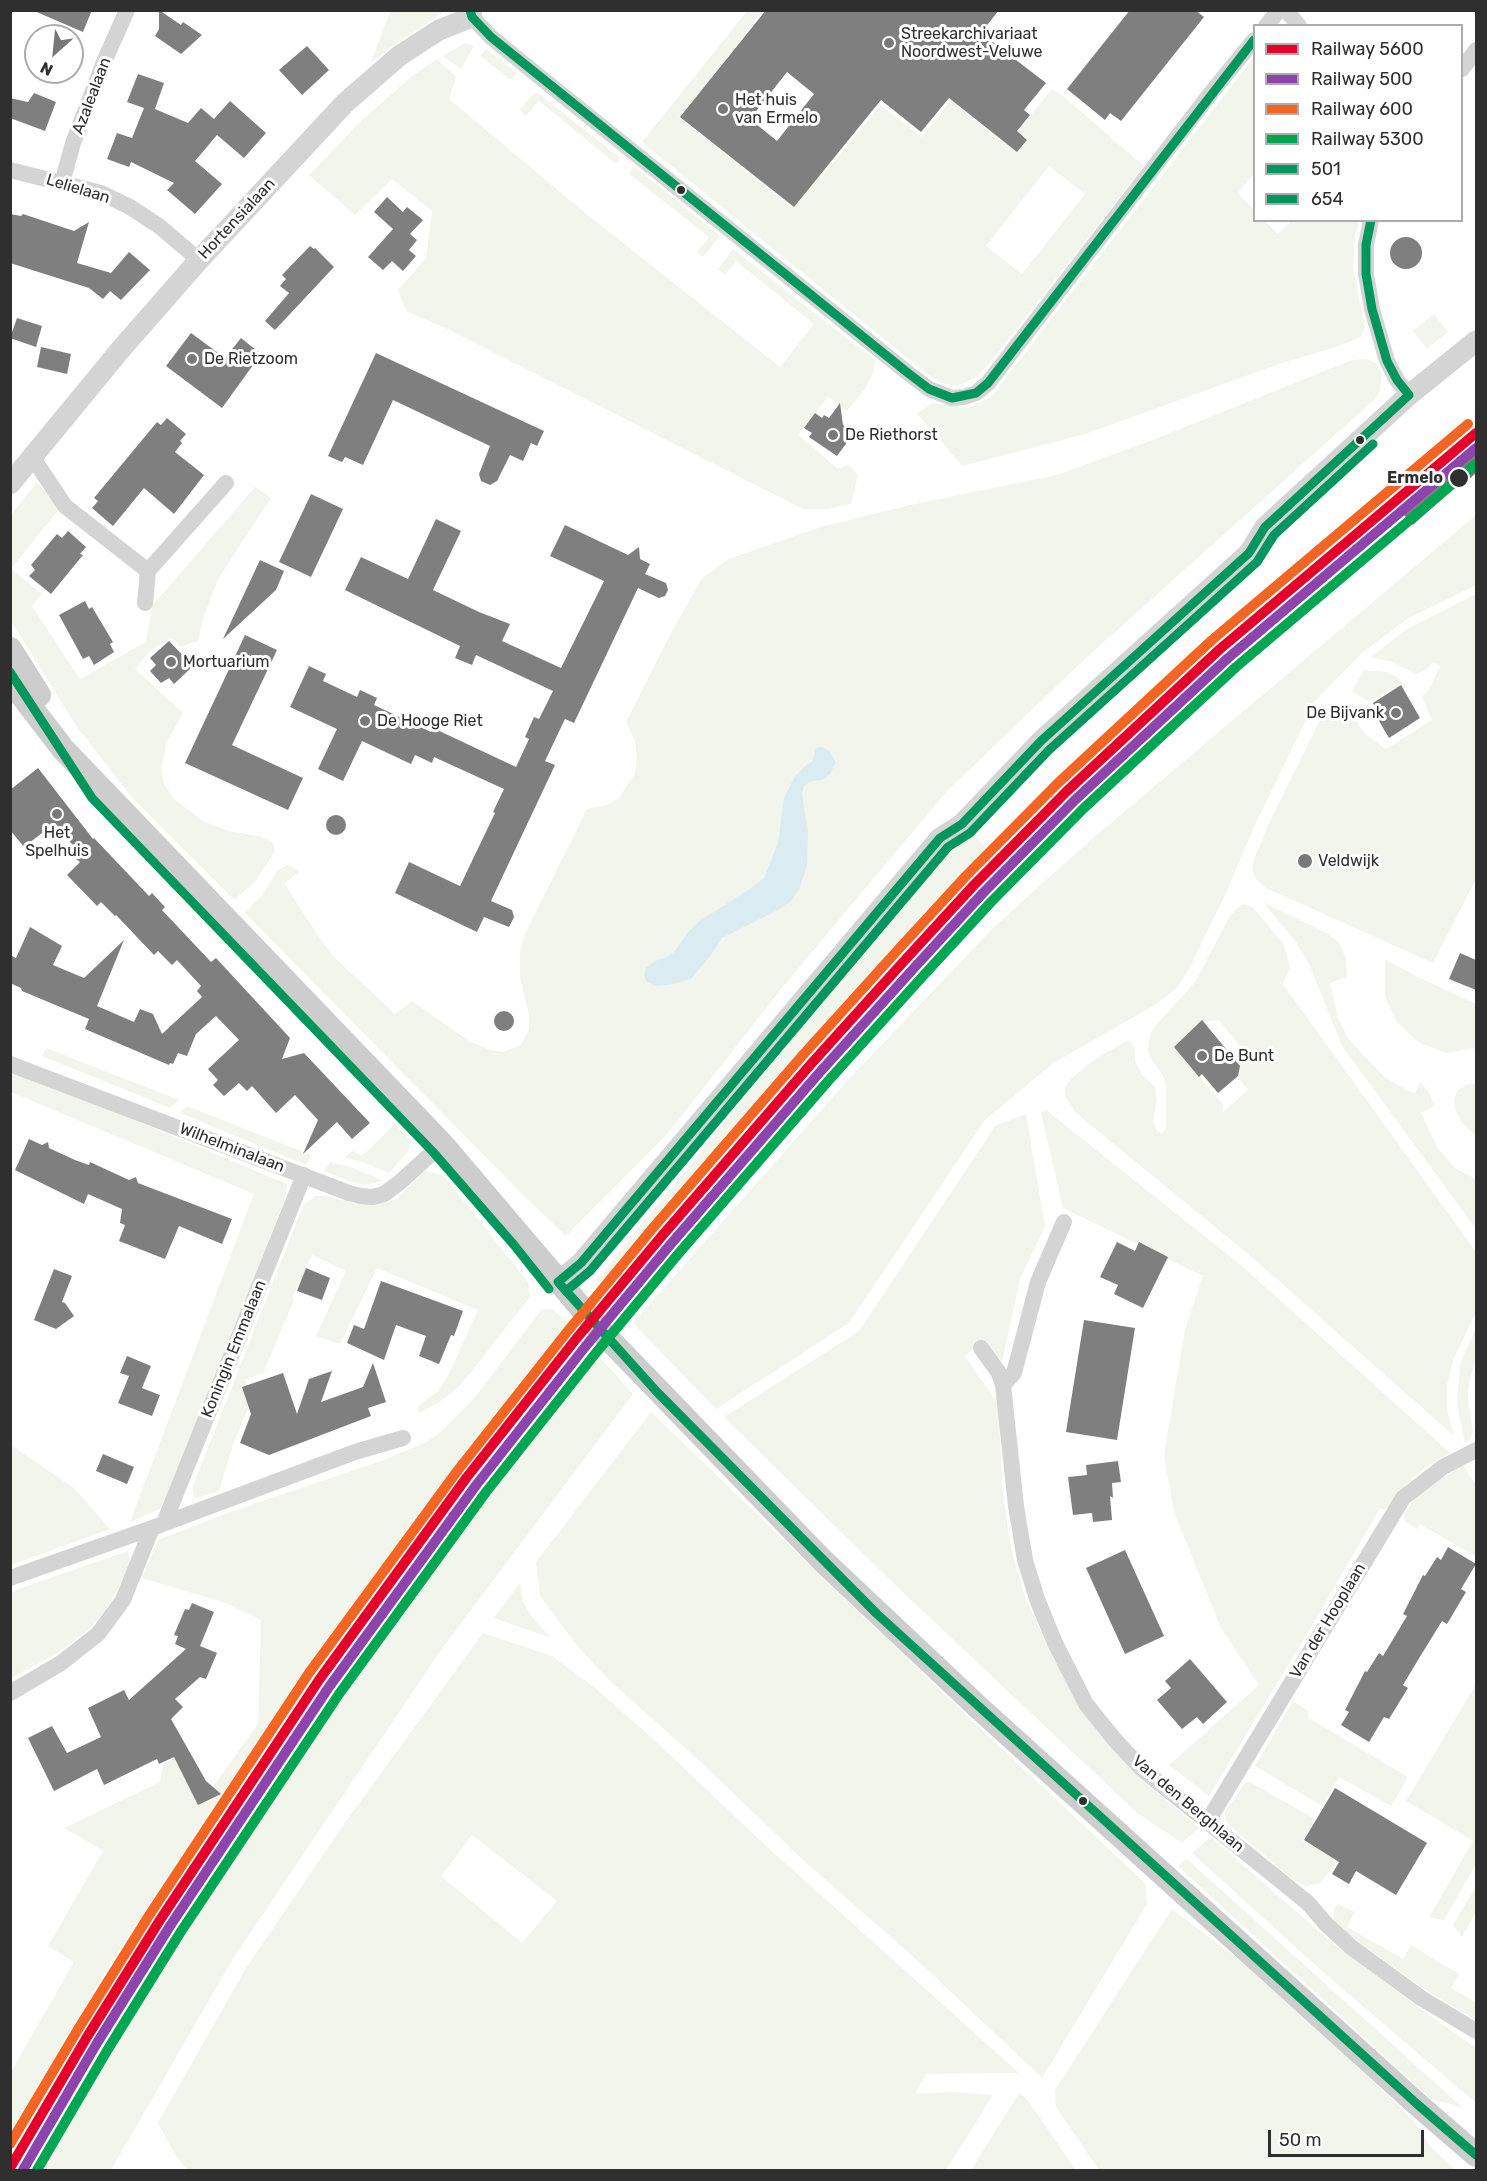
<!DOCTYPE html>
<style>
body{margin:0}
#map{position:relative;width:1487px;height:2181px;overflow:hidden;background:#fff;font-family:Rubik,sans-serif}
canvas{display:block}
.frame{position:absolute;inset:0;border:12px solid #2f2f2f;pointer-events:none}
.legend{position:absolute;left:1253px;top:24px;width:210px;height:198px;box-sizing:border-box;background:#fff;border:2px solid #acacac;margin:0;padding:8px 10px;list-style:none;font-size:18px;color:#2f2f2f}
.legend li{display:flex;align-items:center;gap:12px;height:30px}
.legend b{width:30px;border:2px solid #acacac}
.north{position:absolute;left:24px;top:24px;width:60px;height:60px;box-sizing:border-box;background:#fff;border:2px solid #acacac;border-radius:50%;rotate:207deg;font-size:16px;font-weight:700;line-height:24px;text-align:center;color:#2f2f2f}
.north::after{content:'';display:block;margin:auto;width:21px;height:27px;background:#787878;clip-path:polygon(50% 0,100% 100%,50% 72%,0 100%)}
.scale{position:absolute;left:1268px;top:2130px;width:156px;height:27px;box-sizing:border-box;border:3px solid #2f2f2f;border-top:0;padding-left:8px;font-size:18px;line-height:21px;white-space:nowrap;color:#2f2f2f;-webkit-text-stroke:4px #fff;paint-order:stroke}
</style>
<div id="map">
<canvas width="1487" height="2181"></canvas>
<div class="frame"></div>
<ul class="legend">
<li><b style="height:8px;background:#e4002b"></b>Railway 5600</li>
<li><b style="height:8px;background:#8e44ad"></b>Railway 500</li>
<li><b style="height:8px;background:#f26522"></b>Railway 600</li>
<li><b style="height:8px;background:#00a651"></b>Railway 5300</li>
<li><b style="height:8px;background:#00965e"></b>501</li>
<li><b style="height:8px;background:#00965e"></b>654</li>
</ul>
<div class="north">N</div>
<div class="scale">50 m</div>
</div>
<script>
const ctx = document.querySelector('canvas').getContext('2d');
ctx.lineJoin = 'round';
function fillPath(path, color) {
  ctx.fillStyle = color;
  ctx.fill(path, 'evenodd');
}
function shape(rows) {
  const path = new Path2D();
  for (const r of rows) {
    if (r.length === 3) {
      path.moveTo(r[0] + r[2], r[1]);
      path.arc(r[0], r[1], r[2], 0, 2 * Math.PI);
      continue;
    }
    path.moveTo(r[0], r[1]);
    for (let i = 2; i < r.length; i += 2) path.lineTo(r[i], r[i + 1]);
  }
  return path;
}
function stroke(path, color, width, dash) {
  ctx.strokeStyle = color;
  ctx.lineWidth = width;
  ctx.lineCap = dash ? 'butt' : 'round';
  ctx.setLineDash(dash || []);
  ctx.stroke(path);
}
function drawText(font, color, halo, rows, align = 'center') {
  ctx.font = font + ' Rubik,sans-serif';
  ctx.lineWidth = 6;
  ctx.setLineDash([]);
  ctx.textBaseline = 'middle';
  ctx.strokeStyle = halo;
  ctx.fillStyle = color;
  for (const [text, x, y, turn = 0] of rows) {
    ctx.save();
    ctx.translate(x, y);
    ctx.rotate((+turn || 0) * Math.PI / 180);
    ctx.textAlign = isNaN(turn) ? turn : align;
    if (halo) ctx.strokeText(text, 0, 0);
    ctx.fillText(text, 0, 0);
    ctx.restore();
  }
}
fillPath(shape([
 [391,10,446,11,399,41,370,64],
 [764,10,723,62,734,72,718,91,706,83,679,117,793,208,807,192,799,185,810,170,821,178,880,105,922,137,957,92,963,96,957,105,1006,145,1052,89,1063,96,1144,166,989,364,973,379,957,386,944,384,931,377,642,142,747,11],
 [1049,166,1085,194,1022,274,986,246],
 [465,43,474,46,461,69,443,56],
 [486,49,517,73,511,80,480,56],
 [1254,57,1254,174,1238,193,1254,210,1254,220,1265,221,1278,234,1291,221,1360,221,1355,236,1353,267,1365,327,1361,337,1339,346,1282,363,1082,435,962,466,917,413,933,403,968,408,991,397],
 [437,59,456,77,449,99,584,212,780,367,814,324,736,261,725,275,718,269,733,249,875,360,873,373,865,389,847,411,828,397,798,435,838,469,849,465,858,475,851,504,828,509,803,509,447,329,406,311,398,290,426,258,432,211,392,179,355,215,309,175,360,122,412,76],
 [537,92,620,158,616,164,539,101,526,116,520,110,531,96],
 [634,166,720,236,703,257,697,252,709,237,629,174],
 [1434,314,1448,332,1427,349,1413,331],
 [1367,359,1375,363,1382,372,1380,391,1375,399,1086,658,946,792,781,989,670,1131,566,1236,527,1199,245,913,262,895,277,871,287,865,294,868,299,872,284,883,319,937,333,956,395,1014,412,1001,469,1041,490,1050,503,1052,521,1045,529,1029,529,1015,520,977,520,952,525,934,587,809,607,805,619,798,635,773,637,757,635,741,626,722,670,635,702,578,729,559,824,526,915,504,1057,475,1150,441,1352,360],
 [37,482,59,509,11,569,42,594,32,606,80,679,146,642,152,606,255,487,271,498,218,579,203,619,198,641,180,647,172,638,150,651,135,669,183,713,167,742,161,768,164,784,174,799,203,821,229,831,259,836,272,842,275,851,255,882,234,900,130,795,77,727,11,621,11,515],
 [1476,515,1476,585,1407,619,1362,653,1315,701,1253,829,1227,891,1188,971,1177,988,1155,1005,1052,1064,985,1120,849,1323,716,1409,633,1323,848,1080,994,927,1086,844],
 [1476,594,1476,879,1433,963,1266,888,1256,879,1252,870,1254,859,1270,821,1325,710,1333,706,1351,713,1365,734,1386,749,1432,720,1422,696,1428,692,1440,666,1433,662,1426,670,1416,674,1392,662,1371,657,1407,629],
 [1364,670,1387,672,1397,677,1408,687,1404,689,1400,684,1369,702,1352,691],
 [969,831,989,850,854,999,607,1292,597,1280,952,840],
 [1263,902,1328,934,1340,944,1346,959,1347,977,1330,983,1338,1018,1348,1038,1382,1075,1408,1091,1415,1093,1420,1082,1429,1092,1434,1106,1421,1113,1437,1147,1455,1168,1476,1179,1476,1229,1342,1046,1310,966,1296,942],
 [1243,904,1253,907,1284,945,1290,967,1283,984,1476,1252,1476,1312,1454,1358,1447,1385,1447,1410,1454,1436,1253,1258,1076,1113,1066,1098,1065,1090,1067,1083,1072,1078,1095,1059,1128,1040,1132,1043,1135,1050,1135,1060,1142,1075,1155,1087,1157,1100,1153,1121,1157,1131,1162,1134,1166,1128,1166,1086,1163,1075,1151,1059,1148,1051,1149,1040,1152,1030,1195,982,1230,916,1237,908],
 [1219,1020,1243,1050,1228,1065,1248,1090,1222,1113,1223,1104,1176,1050,1209,1021],
 [1385,959,1420,978,1476,1004,1476,1048,1446,1053,1418,1042,1397,1022,1385,997],
 [46,1048,179,1100,170,1108,42,1056],
 [10,1068,287,1184,285,1198,248,1294,168,1494,160,1509,130,1522,254,1194,11,1092],
 [1476,1083,1476,1136,1461,1122,1455,1109,1454,1099,1458,1090,1468,1084],
 [187,1106,311,1155,306,1165,180,1113],
 [1046,1110,1242,1266,1450,1453,1427,1466,1411,1479,1385,1510,1380,1508,1316,1619,1209,1796,1169,1765,1259,1685,1221,1628,1174,1512,1164,1455,1185,1330,1203,1276,1063,1208,1041,1113],
 [1026,1114,1045,1226,1020,1279,1002,1362,984,1339,965,1356,998,1404,1003,1492,1008,1529,1014,1561,1026,1599,1053,1658,1086,1712,1137,1775,1199,1828,1182,1843,1137,1813,892,1582,724,1417,859,1331,995,1126],
 [395,1124,409,1139,409,1150,389,1173,365,1163,344,1157,353,1151,362,1156],
 [330,1162,353,1168,384,1181,364,1185,349,1181,324,1171],
 [424,1171,443,1175,528,1282,530,1297,460,1386,438,1403,419,1413,418,1406,438,1391,449,1374,478,1310,377,1268,340,1344,316,1336,346,1271,312,1255,292,1298,294,1300,263,1373,245,1380,252,1399,233,1445,219,1491,194,1499,193,1486,303,1206,315,1196,324,1196,354,1203,380,1203,397,1199],
 [542,1309,552,1309,571,1326,471,1450,362,1596,205,1819,103,1976,11,2136,11,2072,74,1962,48,1946,103,1851,64,1828,160,1782,163,1765,174,1758,199,1806,258,1724,261,1620,226,1603,142,1578,158,1540,233,1511,384,1460,428,1441,444,1429,472,1401],
 [1476,1328,1476,1357,1469,1384,1468,1400,1473,1432,1470,1440,1465,1444,1457,1405,1460,1364],
 [596,1353,633,1394,441,1650,234,1957,111,2170,37,2170,70,2111,172,1945,294,1760,426,1572],
 [651,1412,932,1683,1145,1883,1147,1904,1042,2078,917,1960,803,1860,704,1765,609,1680,578,1647,540,1596,536,1562],
 [11,1445,74,1488,110,1529,11,1565],
 [1463,1465,1476,1485,1476,1557,1420,1524,1417,1529,1406,1522,1404,1518,1404,1514,1421,1490],
 [128,1551,130,1560,128,1571,105,1611,90,1628,58,1653,11,1678,10,1592],
 [520,1583,523,1602,533,1618,551,1638,494,1618],
 [483,1633,552,1656,595,1688,648,1734,764,1844,1019,2073,926,2074,915,2094,951,2092,993,2095,946,2170,187,2170,176,2156,158,2123,246,1968,344,1824],
 [472,1835,557,1901,522,1943,441,1876],
 [1476,1684,1476,1864,1444,1920,1429,1917,1473,1841,1406,1801],
 [1293,1701,1308,1711,1309,1718,1408,1777,1391,1806,1339,1777,1322,1806,1255,1766],
 [1250,1782,1315,1819,1303,1841,1338,1861,1320,1883,1306,1886,1291,1878,1226,1822,1225,1812,1245,1783],
 [1211,1837,1330,1941,1428,2014,1476,2048,1476,2103,1315,1965,1192,1853],
 [1187,1859,1463,2108,1431,2099,1178,1866],
 [1476,1886,1476,1912,1462,1937,1453,1925],
 [1338,1904,1355,1912,1347,1927,1403,1959,1411,1945,1459,1974,1451,1988,1476,2002,1476,2020,1423,1988,1354,1939,1334,1920,1334,1908],
 [1172,1909,1278,1989,1414,2121,1430,2146,1455,2170,1099,2170,1056,2107,1055,2090],
 [1019,2093,1026,2098,1076,2170,971,2170]
]), '#f2f5ec');
fillPath(shape([
 [822,747,829,751,836,762,830,774,822,780,812,781,804,786,802,794,808,832,807,866,799,890,791,901,776,911,722,938,711,955,691,979,674,984,656,986,646,981,644,975,646,968,655,961,667,957,675,951,688,932,701,920,750,889,764,878,778,843,784,798,794,778,805,766,812,762,816,748]
]), '#daecf2');
fillPath(shape([
 [32,10,92,10,83,32],
 [159,10,181,25,183,22,202,35,181,54,155,36,159,29],
 [766,10,999,10,981,33,1046,83,1024,110,1030,115,1017,131,1027,140,1017,152,949,98,921,132,881,100,794,207,680,117],
 [787,72,814,94,777,141,750,119],
 [1130,10,1195,10,1204,17,1121,121,1110,113,1105,120,1067,89],
 [307,46,329,70,302,95,279,70],
 [138,74,164,83,155,109,188,123,201,108,214,119,230,101,266,133,244,158,217,135,195,161,222,184,195,214,167,190,174,183,131,162,129,167,107,159,117,133,132,138,144,108,127,102],
 [34,93,56,102,45,131,10,118,10,98,28,102],
 [387,197,403,212,407,207,423,220,410,234,417,240,409,250,416,256,403,271,392,261,383,270,368,257,393,229,374,212],
 [10,214,21,216,23,214,74,231,89,222,77,263,111,273,129,252,150,270,121,300,110,291,103,299,89,288,10,263],
 [1406,253,16],
 [310,246,314,249,315,248,334,267,275,330,265,321,289,293,280,286,286,279,282,275],
 [17,318,42,326,36,347,10,338],
 [191,333,225,358,241,338,261,354,222,408,166,366],
 [41,347,71,354,67,374,37,367],
 [376,353,544,431,537,446,531,443,523,461,510,455,497,481,490,485,481,481,479,474,490,446,393,400,363,465,345,457,342,462,328,456],
 [840,403,843,425,854,433,837,456,809,437,812,433,804,428,815,413,822,418,824,415,829,418],
 [167,418,186,434,180,441,182,443,175,452,204,475,174,514,144,488,113,526,92,508,98,501,94,498,157,422,161,425],
 [1476,453,1476,473,1464,484,1461,482,1413,525,1402,513],
 [311,494,343,509,311,577,279,562],
 [436,519,461,531,433,590,479,612,510,624,502,641,561,668,604,581,550,556,565,525,628,555,639,547,640,559,650,564,645,574,666,583,668,590,665,596,659,598,638,588,574,723,565,719,545,761,555,765,491,901,512,910,514,917,509,927,484,917,477,932,395,893,409,862,460,886,495,813,493,812,504,789,434,757,432,763,415,755,411,764,362,741,343,781,318,769,337,729,290,707,309,666,326,674,323,681,357,697,360,690,377,698,374,705,431,732,433,728,516,767,529,739,525,737,534,717,539,719,553,691,476,655,472,665,455,658,460,646,345,590,361,557,408,579],
 [68,531,86,547,80,554,83,555,51,594,29,576,35,570,31,565,57,534,62,538],
 [260,560,284,571,276,590,223,639],
 [85,601,89,609,92,607,113,642,110,644,114,652,94,665,89,656,83,659,59,615],
 [245,635,277,650,232,745,303,778,288,810,185,763],
 [169,641,193,666,174,684,169,678,161,683,150,671,156,665,150,658],
 [1401,685,1420,718,1389,738,1372,709,1375,707,1373,703],
 [38,768,93,839,94,838,149,896,152,893,165,907,162,910,211,962,216,958,290,1038,282,1059,304,1053,370,1123,352,1139,337,1122,303,1154,318,1120,295,1095,276,1113,252,1086,247,1091,239,1083,224,1096,213,1085,218,1080,208,1069,239,1040,216,1016,196,1034,187,1056,178,1053,173,1064,170,1063,169,1065,85,1029,89,1019,22,991,21,988,10,983,10,955,16,958,30,927,62,946,53,965,84,978,124,940,97,1006,134,1022,140,1009,153,1014,162,1034,202,997,197,991,201,986,177,960,172,965,158,951,154,955,116,915,115,916,101,902,97,906,67,875,80,862,74,857,79,853,55,823,24,847,10,830,10,790],
 [336,825,10],
 [1460,953,1476,960,1476,990,1449,979],
 [504,1021,10],
 [1202,1020,1240,1066,1238,1076,1218,1093,1202,1074,1199,1077,1174,1047],
 [29,1139,42,1145,48,1142,49,1148,75,1160,89,1165,90,1162,129,1180,136,1177,138,1183,232,1219,222,1244,179,1226,165,1259,119,1241,125,1225,120,1223,122,1209,88,1194,84,1204,15,1170],
 [1117,1242,1135,1251,1139,1242,1168,1257,1143,1308,1114,1294,1118,1285,1100,1277],
 [306,1268,330,1278,322,1300,297,1291],
 [54,1269,72,1276,62,1302,65,1303,74,1316,56,1329,34,1320],
 [381,1281,463,1311,454,1336,451,1335,439,1364,419,1356,426,1336,396,1325,384,1360,347,1343,354,1325,364,1329],
 [1084,1320,1135,1328,1117,1440,1066,1432],
 [127,1356,151,1366,142,1388,160,1395,152,1416,118,1403,129,1376,120,1373],
 [373,1363,386,1402,368,1408,371,1416,269,1455,240,1443,251,1414,242,1387,283,1373,297,1414,309,1379,332,1371,321,1402,363,1387],
 [103,1454,134,1467,127,1484,96,1471],
 [1118,1461,1121,1482,1112,1483,1113,1498,1110,1496,1112,1520,1093,1522,1092,1513,1073,1515,1068,1477,1087,1475,1086,1465],
 [1448,1547,1476,1564,1461,1589,1466,1592,1447,1624,1442,1621,1418,1660,1403,1685,1408,1688,1389,1719,1384,1717,1369,1742,1341,1725,1349,1712,1345,1710,1365,1671,1367,1672,1379,1653,1383,1656,1407,1616,1403,1614,1423,1575,1425,1576,1437,1557,1441,1560],
 [1125,1550,1164,1636,1125,1654,1086,1568],
 [192,1603,214,1612,200,1646,217,1653,206,1679,200,1677,175,1699,183,1707,171,1719,206,1781,221,1794,198,1805,174,1757,159,1764,157,1759,104,1785,97,1769,54,1791,28,1738,52,1726,67,1753,101,1737,88,1708,124,1690,129,1700,186,1649,175,1644,178,1636,174,1635,185,1609,189,1610],
 [1190,1659,1227,1702,1203,1724,1197,1717,1182,1729,1157,1700,1171,1688,1165,1681],
 [1335,1788,1427,1843,1396,1895,1356,1871,1349,1884,1332,1874,1339,1862,1304,1840]
]), '#7f7f7f');
stroke(shape([
 [1286,10,1299,26],
 [472,17,491,37,535,73,908,373,929,389,952,398,964,397,976,393,988,383,1211,93,1254,40],
 [1266,26,1279,10],
 [1462,69,1476,50],
 [10,170,101,193,130,207,159,226,199,260],
 [62,183,73,143,104,62,127,10],
 [1371,220,1366,245,1366,274,1372,309,1387,361,1397,380,1409,395],
 [33,458,65,506,148,571],
 [145,603,148,571,226,483],
 [10,1064,349,1193,361,1196,373,1197,384,1194,399,1183,442,1144],
 [981,1348,999,1373,1003,1385,1016,1506,1025,1560,1037,1599,1055,1643,1086,1704,1115,1740,1142,1769,1308,1903,1326,1924,1351,1947,1421,1998,1476,2031],
 [1003,1385,1014,1373,1038,1282,1064,1222],
 [164,1523,304,1175],
 [10,1578,152,1528,355,1452,403,1438],
 [10,1693,61,1663,98,1634,123,1600,152,1528],
 [1208,1821,1403,1498,1443,1467,1476,1450]
]), '#d4d4d4', 16);
stroke(shape([
 [10,484,121,349,199,260,345,103,399,56,439,30,472,17,470,10],
 [558,1282,581,1263,940,838,962,824,1041,741,1249,553,1265,527,1409,395,1476,341]
]), '#d4d4d4', 21);
stroke(shape([
 [10,649,39,695],
 [10,680,63,749,442,1144,600,1330,823,1561,978,1707,1417,2104,1476,2155]
]), '#cdcdcd', 24);
stroke(shape([
 [470,10,472,17,491,37,908,373,929,389,952,398,976,393,988,383,1254,40],
 [1371,220,1366,245,1366,274,1372,309,1387,361,1397,380,1409,395],
 [558,1282,657,1392,877,1614,1417,2104,1476,2155],
 [558,1282,581,1263,940,838,962,824,1041,741,1249,553,1265,527,1409,395]
]), '#00965e', 9);
stroke(shape([
 [10,672,92,798,433,1152,514,1245,549,1289],
 [566,1291,590,1271,948,847,970,833,1049,750,1257,562,1274,535,1373,444]
]), '#00965e', 9);
stroke(shape([
 [10,2168,87,2037,160,1920,319,1680,467,1477,576,1339,661,1237,811,1064,905,960,974,885,1067,791,1220,649,1476,433]
]), '#e4002b', 10);
stroke(shape([
 [23,2170,97,2043,170,1926,329,1687,477,1484,585,1347,670,1245,820,1072,914,968,983,893,1075,800,1228,658,1476,448]
]), '#8e44ad', 10);
stroke(shape([
 [10,2144,77,2031,150,1914,309,1673,458,1470,567,1332,652,1229,802,1056,896,952,965,877,1058,783,1212,640,1468,424]
]), '#f26522', 10);
stroke(shape([
 [37,2170,108,2049,180,1933,339,1694,486,1492,595,1354,679,1253,829,1080,923,976,991,902,1084,808,1236,667,1476,464]
]), '#00a651', 10);
for (const [x, y, r, color] of [
 [889,43,6,"#787878"],
 [723,109,6,"#787878"],
 [681,190,5,"#2f2f2f"],
 [192,359,6,"#787878"],
 [833,435,6,"#787878"],
 [1360,440,5,"#2f2f2f"],
 [1459,478,10,"#2f2f2f"],
 [171,662,6,"#787878"],
 [1396,713,6,"#787878"],
 [365,721,6,"#787878"],
 [57,814,6,"#787878"],
 [1305,861,8,"#787878"],
 [1202,1056,6,"#787878"],
 [1083,1801,5,"#2f2f2f"]
]) {
  const dot = new Path2D();
  dot.arc(x, y, r, 0, 2 * Math.PI);
  ctx.fillStyle = color;
  ctx.fill(dot);
  stroke(dot, '#fff', 2);
}
drawText('16px', '#2f2f2f', '#fff', [
 ["Streekarchivariaat",901,34],
 ["Noordwest-Veluwe",901,52],
 ["Het huis",735,100],
 ["van Ermelo",735,118],
 ["De Rietzoom",204,359],
 ["De Riethorst",845,435],
 ["Mortuarium",183,662],
 ["De Bijvank",1384,713,"right"],
 ["De Hooge Riet",377,721],
 ["Het",57,833,"center"],
 ["Spelhuis",57,851,"center"],
 ["Veldwijk",1318,861],
 ["De Bunt",1214,1056]
], 'left');
drawText('16px', '#2f2f2f', '#fff', [
 ["Azalealaan",92,96,-69],
 ["Lelielaan",78,189,17],
 ["Hortensialaan",237,219,-47],
 ["Wilhelminalaan",232,1148,21],
 ["Koningin Emmalaan",234,1349,-68],
 ["Van der Hooplaan",1328,1621,-59],
 ["Van den Berghlaan",1188,1804,40]
]);
drawText('bold 16px', '#2f2f2f', '#fff', [
 ["Ermelo",1443,478]
], 'right');
</script>
